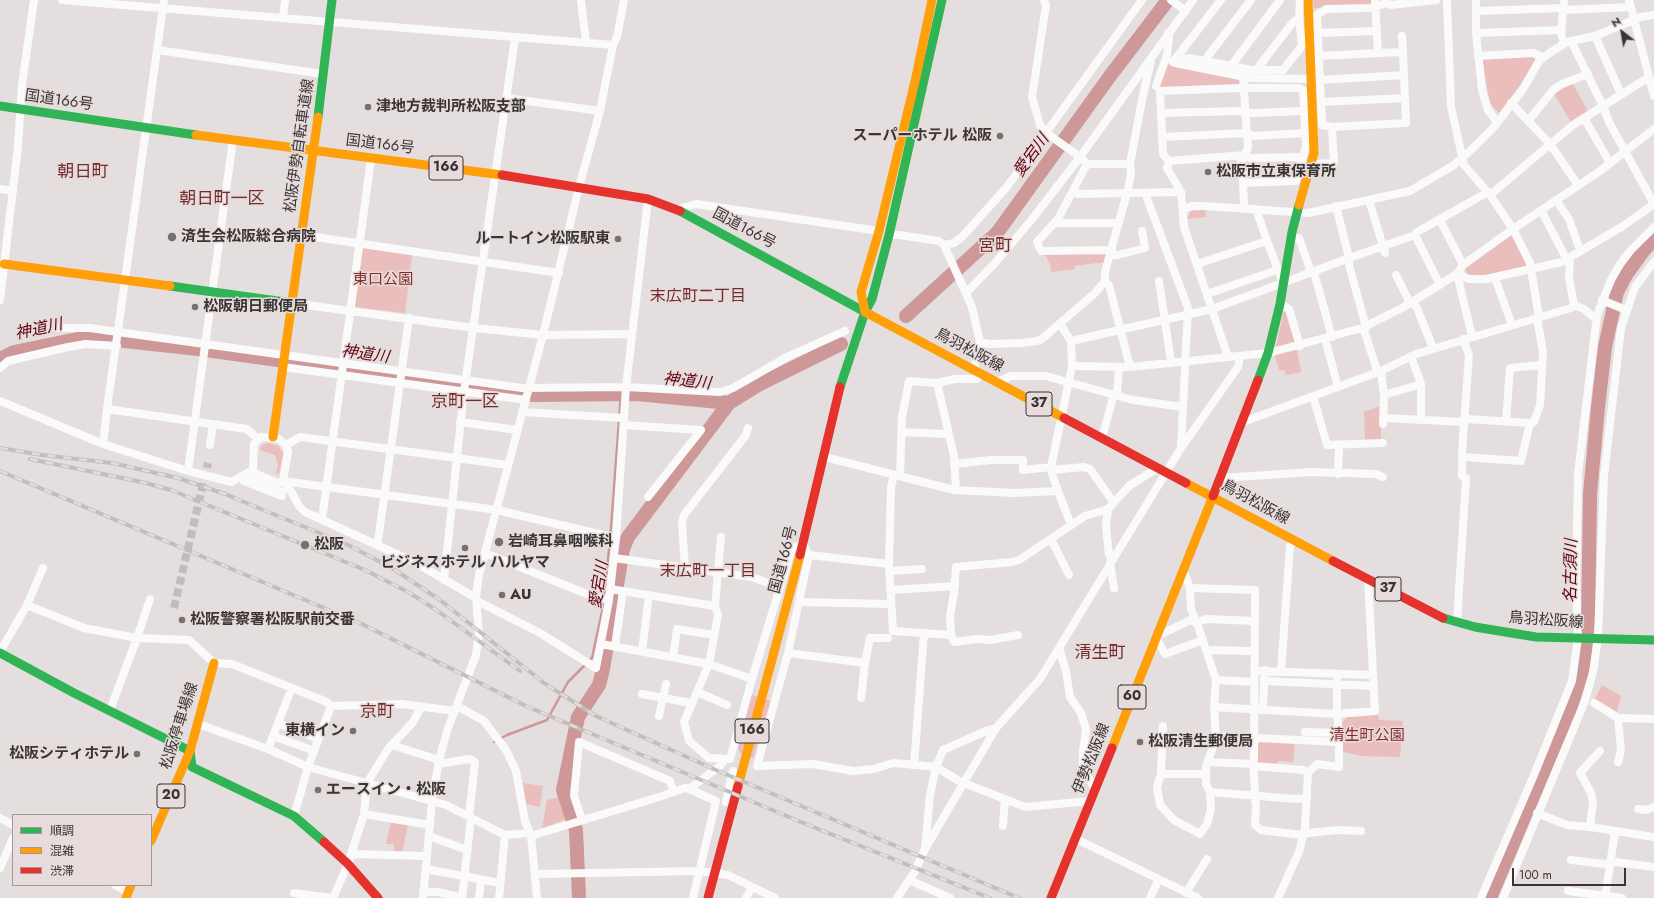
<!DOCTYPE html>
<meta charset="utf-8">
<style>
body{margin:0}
#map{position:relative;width:1654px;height:898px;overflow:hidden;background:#e4dede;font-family:Jost,"Noto Sans JP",sans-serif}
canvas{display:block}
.legend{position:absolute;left:12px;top:814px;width:140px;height:72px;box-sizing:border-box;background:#e7dbdb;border:1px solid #a29999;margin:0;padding:5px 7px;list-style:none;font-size:12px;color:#3a3535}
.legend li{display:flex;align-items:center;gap:8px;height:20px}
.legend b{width:20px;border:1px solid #a29999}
.north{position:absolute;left:1602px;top:12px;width:40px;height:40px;-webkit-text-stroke:3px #e7dbdb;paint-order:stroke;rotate:329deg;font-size:11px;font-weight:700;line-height:16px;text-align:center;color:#3a3535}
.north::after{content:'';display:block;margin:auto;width:14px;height:18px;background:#3a3535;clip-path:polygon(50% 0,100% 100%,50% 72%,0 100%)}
.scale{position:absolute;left:1512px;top:868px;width:114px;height:18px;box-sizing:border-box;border:2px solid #3a3535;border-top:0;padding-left:5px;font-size:12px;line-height:14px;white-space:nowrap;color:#3a3535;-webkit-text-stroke:3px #e7dbdb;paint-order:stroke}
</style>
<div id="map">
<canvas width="1654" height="898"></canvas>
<ul class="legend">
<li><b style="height:5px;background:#30b455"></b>順調</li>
<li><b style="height:5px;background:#ff9f0a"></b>混雑</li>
<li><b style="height:5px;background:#e5322d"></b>渋滞</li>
</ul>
<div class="north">N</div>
<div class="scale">100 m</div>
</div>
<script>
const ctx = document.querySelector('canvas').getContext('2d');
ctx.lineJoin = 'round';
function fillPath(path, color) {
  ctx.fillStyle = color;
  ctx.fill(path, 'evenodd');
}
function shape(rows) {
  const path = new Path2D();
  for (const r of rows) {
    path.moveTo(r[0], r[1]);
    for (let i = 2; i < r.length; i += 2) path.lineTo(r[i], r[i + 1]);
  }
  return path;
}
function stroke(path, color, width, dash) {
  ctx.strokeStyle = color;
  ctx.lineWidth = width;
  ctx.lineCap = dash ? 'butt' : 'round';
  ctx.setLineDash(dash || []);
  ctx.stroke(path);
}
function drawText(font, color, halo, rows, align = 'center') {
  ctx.font = font + ' Jost,"Noto Sans JP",sans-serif';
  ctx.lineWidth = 3;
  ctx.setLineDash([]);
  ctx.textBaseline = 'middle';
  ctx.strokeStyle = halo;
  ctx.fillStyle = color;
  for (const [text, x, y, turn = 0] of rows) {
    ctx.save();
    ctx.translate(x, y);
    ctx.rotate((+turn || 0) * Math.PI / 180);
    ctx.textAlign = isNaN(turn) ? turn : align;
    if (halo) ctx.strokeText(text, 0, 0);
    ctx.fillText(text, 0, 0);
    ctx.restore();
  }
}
fillPath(shape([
 [1313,0,1372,0,1372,3,1368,5,1314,8],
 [1531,55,1536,60,1520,85,1499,113,1490,103,1482,59],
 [1165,63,1238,78,1242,84,1159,88],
 [1572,82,1588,112,1571,122,1553,92],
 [1205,210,1206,217,1187,219,1191,211],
 [1509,235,1512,236,1527,264,1526,267,1486,276,1468,275,1465,269],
 [365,247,412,255,405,313,356,307,354,303,361,250],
 [1044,253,1105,253,1107,255,1105,262,1074,266,1075,269,1051,272,1050,264],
 [1284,310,1286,311,1295,343,1277,348,1276,346],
 [1297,350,1301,372,1286,375,1284,370,1279,371,1275,355],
 [1381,406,1381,442,1365,442,1364,412],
 [268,443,279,446,283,454,279,474,276,474,278,464,275,455,260,450,262,445],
 [1602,685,1621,696,1617,712,1595,699],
 [750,694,771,701,753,758,740,753,738,749],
 [1378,715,1379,720,1403,721,1400,757,1361,756,1343,752,1342,723,1347,717],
 [1263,741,1295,743,1293,762,1279,761,1277,764,1257,763,1257,743],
 [523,783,543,786,540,807,526,804],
 [561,797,567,819,542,828,547,800],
 [391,821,408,824,402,853,394,853,394,844,386,844]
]), '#eabebc');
stroke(shape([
 [494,742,507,735,547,720,568,682,592,658,603,607,610,541,621,394]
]), '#cd9897', 2.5);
stroke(shape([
 [906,316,997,233,1110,76,1168,0],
 [0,359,14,352,87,337,198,349,533,395,637,394,729,403],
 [579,898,576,830,563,790,578,717,599,685,603,669,623,549,628,537,729,403,758,385,841,344],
 [1490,898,1570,709,1583,669,1588,623,1590,494,1598,407,1605,347,1617,292,1626,275,1644,250,1654,239]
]), '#cd9897', 14);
stroke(shape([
 [174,608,208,463]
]), '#c2bcbc', 8, [8, 4]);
stroke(shape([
 [62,0,613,45],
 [164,0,107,409,247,429,258,439],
 [581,0,586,42],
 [1044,0,1046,5,1032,97,1040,125,1045,132,1080,157,1087,164,1058,219,1037,242,1041,251,1112,250],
 [1171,0,1186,11],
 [1447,0,1451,107,1464,165,1490,195,1513,229,1530,263,1539,317],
 [1476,0,1476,33,1482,90,1488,110,1497,122],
 [1629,0,1654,96],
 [1563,10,1631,7],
 [1476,11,1564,8],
 [283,18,285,0],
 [1318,33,1377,31],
 [1476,33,1561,30],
 [1402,36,1403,52],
 [1595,36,1621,94],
 [1571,41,1603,106,1609,122,1654,204],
 [1564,43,1561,34,1564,0],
 [157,50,323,74],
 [1319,56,1378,53],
 [1478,56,1533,53,1543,57],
 [1206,61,1208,56,1251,0],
 [1173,62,1189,58,1252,70,1283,70,1302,46,1299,18,1300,0],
 [1173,62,1221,0],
 [1175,63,1250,78,1311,79],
 [1231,66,1280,0],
 [1257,70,1260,65,1293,22,1299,18],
 [1320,80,1404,75],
 [1156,86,1167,55,1169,37,1168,33],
 [506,98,600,111],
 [1321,102,1405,98],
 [1511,103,1550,144,1578,185],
 [1161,113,1239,111,1252,113,1304,111],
 [1584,118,1610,163],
 [1529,120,1554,89,1562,84,1588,74],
 [1332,127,1322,125,1317,15,1326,9,1370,8,1387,3,1391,5,1436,0],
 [1162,137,1247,133,1253,136,1305,133],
 [1169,161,1245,155,1250,158,1303,157],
 [1087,164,1130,164],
 [1311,164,1334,163,1332,127,1406,123,1403,52,1378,53,1375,0],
 [1243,183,1241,162,1248,148,1243,76],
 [0,189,13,191],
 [1073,191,1078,194,1127,193,1131,174,1130,164,1142,100,1151,60],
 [1181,192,1167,168,1169,161,1163,154,1160,91,1240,88,1299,88,1303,90,1306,147,1296,181,1243,183,1244,208],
 [1145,193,1188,308,1181,448],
 [1490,195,1573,125,1649,77],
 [1369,200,1385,253],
 [1556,200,1569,219,1580,250],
 [1336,206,1349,258,1349,265,1366,327],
 [678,209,696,204,879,231],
 [1184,209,1192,206,1205,206,1308,213,1410,191,1454,165,1471,150,1494,127,1523,89,1539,61,1548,54,1567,42,1595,36,1641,17,1654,15],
 [1256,209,1267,241],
 [1541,210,1567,260],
 [1058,219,1059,223,1119,223],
 [1440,220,1463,265],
 [302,235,559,273],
 [889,235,899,235,939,241,944,245,954,243,962,237,1006,188,1142,0],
 [1415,235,1440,285],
 [1291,239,1299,238,1311,272,1315,276,1332,337],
 [944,245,972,307,980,342,974,370],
 [1111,255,1118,255,1145,248,1142,231],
 [1197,264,1267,241,1283,283],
 [1457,274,1469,279,1486,279,1562,262,1623,226,1654,204],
 [1457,274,1472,336],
 [1396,275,1410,303],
 [1495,278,1512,325],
 [1105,281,1109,285,1130,367],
 [1159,281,1171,362],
 [967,292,995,263,1033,218,1080,157,1193,0],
 [1207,294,1277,270],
 [0,300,18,146,22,85,34,0],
 [1602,300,1626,310],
 [1412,302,1417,308,1433,348],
 [292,303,474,328,543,335,632,334],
 [1280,304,1289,309,1300,346],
 [1574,305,1584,309,1592,316,1597,315],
 [59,328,90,328,118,332,522,388,626,387,720,392,733,388,787,357,845,331],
 [1362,328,1365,333,1376,367,1376,373],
 [1325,339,1338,387],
 [1071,341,1212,309,1283,283,1349,258,1415,235,1417,232,1488,192],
 [980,342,988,344,1021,343,1038,341,1043,338,1095,293,1105,281,1105,272,1127,193,1181,192,1184,227,1228,357],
 [1411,356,1421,384,1421,420],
 [1072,366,1130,367,1268,353,1362,328,1402,308,1457,274,1463,265,1513,229,1600,171,1654,129],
 [283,367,526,400],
 [0,368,8,361,68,347,86,344,117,346],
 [1381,371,1384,395,1383,424],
 [997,382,1011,376,1046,376,1133,400,1183,407],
 [1117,395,1119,367],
 [1384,395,1421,384],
 [1313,396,1327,445,1383,443],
 [0,401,103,444,188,471,231,482,253,470],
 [522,412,624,418],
 [1384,418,1465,422],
 [1466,419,1530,423],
 [1506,421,1510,368,1542,365],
 [460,422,517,430],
 [1243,422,1381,371,1416,354,1571,308,1574,305,1569,278,1570,258],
 [624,425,701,430,648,497],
 [901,432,947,434],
 [1102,438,1114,394],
 [103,444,107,409],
 [210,445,213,424],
 [286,445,300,437,508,465],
 [825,457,954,490,1013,493,1058,491,1052,474,1051,467,1072,366,1071,341,1060,324],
 [1463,457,1521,461,1530,423,1534,422,1540,405,1543,352,1537,318],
 [954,464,991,460,1023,460,1023,470,1051,467],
 [1052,470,1084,467,1090,469,1114,503],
 [188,471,233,139],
 [1338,474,1339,445],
 [894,475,891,487,889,564,893,631,951,635,954,642,977,639,990,640,1018,635],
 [900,476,902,417,909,381,937,383],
 [248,478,282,492,282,496,244,481,248,478],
 [1221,478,1311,472,1376,474,1383,477],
 [283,481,288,452,286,445,279,439,261,437,254,444,253,470,256,474,278,483,283,481,497,510,616,538],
 [283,481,292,493,299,506,305,512,416,563,476,598],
 [956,490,954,456,937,383,955,379,977,379,979,372],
 [1058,491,1071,525],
 [1108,509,1106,526,1109,555,1112,560],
 [322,519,371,159],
 [721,537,715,606,718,615,709,664,684,722,689,741,709,758,730,759,752,679,792,548,803,544,809,555,788,653,757,766,813,764,853,771,874,769,893,763,906,764,936,767,964,784],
 [1051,539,1069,575],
 [376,545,378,541,409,318],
 [485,553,592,596,609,600],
 [809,555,889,564],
 [614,558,752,577,779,587],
 [1110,563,1114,588],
 [685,568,682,522,684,515,746,435,748,428],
 [1183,570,1190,588,1255,590,1254,758,1253,764,1255,789,1253,795,1256,803,1255,825,1261,830,1302,835,1308,833,1338,830,1361,831],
 [889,571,922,569],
 [444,580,464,391,515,38],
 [610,589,715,606],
 [890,590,955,586],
 [477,601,540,633,596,668,609,600,616,538,626,387,648,199],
 [799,602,891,604],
 [27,605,84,628,137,638,189,640,214,663,232,664,327,702,331,706,402,704,455,711],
 [1457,622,1466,478,1462,476,1462,452,1469,355,1463,339],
 [951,635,950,616,954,593,956,567,1012,562,1019,560,1085,516,1108,509,1130,485,1158,468],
 [1203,640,1165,654,1156,637,1190,620,1197,623,1205,619,1255,621],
 [601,644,709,664,752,679],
 [615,646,623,591],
 [1059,648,1066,671,1070,697,1081,713,1086,729,1083,752,1083,766,1095,790],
 [1207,650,1254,651],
 [642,651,649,595],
 [0,652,27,605,43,568],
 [788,653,865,663,870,638,888,638],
 [673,657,677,629,714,635],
 [1265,670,1264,681,1373,686],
 [1260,671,1373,675],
 [1281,672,1290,546,1294,541],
 [1216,680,1253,682],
 [697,692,727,705],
 [642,694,691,703],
 [861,698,865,663],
 [1594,703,1618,718],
 [457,706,484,721,506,750,516,771,525,821,531,836,537,898],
 [1214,707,1337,714,1337,674],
 [110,710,137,638,150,599],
 [1263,710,1264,681],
 [659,716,666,684],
 [278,723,313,737],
 [198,724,268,749,308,767,446,805,505,835,529,833],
 [1163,726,1161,774,1157,787,1160,805,1174,820,1200,834,1207,824,1211,809,1210,792,1206,784,1206,766,1216,739,1214,707,1216,680,1197,623,1191,609,1190,588],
 [1305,732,1339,733],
 [273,736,309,749],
 [1216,736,1339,742],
 [392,745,439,760],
 [268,749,289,695],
 [1208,762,1253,764],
 [1618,762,1621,750,1618,718,1654,719],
 [438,764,470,759,475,762,469,817],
 [914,765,924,633],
 [1254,766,1303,770,1308,773],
 [1161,774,1206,774],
 [964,783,1025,807,1090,801],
 [689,789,716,801,693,898],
 [1210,792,1296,799,1307,798],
 [726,802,733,771],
 [1638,809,1646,810,1654,807],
 [1537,813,1567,825,1590,827,1654,837],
 [364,814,430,825],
 [294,816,308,767,331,706],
 [0,818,13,825],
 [582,820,574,796,579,742,670,781,674,792],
 [1003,826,1005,799],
 [1590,827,1593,802,1591,793,1580,773,1600,751],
 [429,836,467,850],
 [531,836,659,797,685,788,689,789,720,766,725,759],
 [1076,839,1198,898],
 [925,849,930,795,936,767,943,750,986,731,996,728],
 [351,854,427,856],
 [1571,860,1605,864,1616,862,1654,867],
 [0,868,13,838],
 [426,869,500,883],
 [536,874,699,871,728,875,775,898],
 [909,880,950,898],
 [115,885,128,892],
 [1568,891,1622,898],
 [423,892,438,892,462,898],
 [294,893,331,898],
 [1186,893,1207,859],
 [333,898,348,864,364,814,367,783,388,749,413,722,421,707],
 [423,898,432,801,439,760,448,728,476,655,479,633,476,598,479,575,543,335,579,187,600,111,613,45,617,37,624,0],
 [462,898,471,818],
 [479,898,481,880],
 [499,898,505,835],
 [746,898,752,887],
 [897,898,914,873,925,849,996,728,1040,679,1181,448,1238,367,1240,356],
 [1150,898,1159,879],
 [1278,898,1299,852,1305,828,1308,773,1317,764,1339,767,1339,733,1337,714,1375,711,1368,579],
 [1481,898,1534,775,1572,681,1578,638,1576,584,1578,474,1597,315,1611,280,1620,264,1631,250,1654,227],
 [1503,898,1585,701,1593,672,1598,638,1604,476,1621,328,1635,287,1654,262],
 [1605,898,1615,832]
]), '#fbfafa', 8);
stroke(shape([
 [0,106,196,135],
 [318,117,332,0],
 [680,211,865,312,840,387],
 [170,286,292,303],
 [865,312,872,299,889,235,942,0],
 [1258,380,1268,353,1280,304,1292,232,1299,205],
 [1443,618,1475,627,1536,637,1654,640],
 [0,653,74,693,190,751,192,767,294,816,324,842]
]), '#30b455', 9);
stroke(shape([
 [196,135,502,175],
 [1299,205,1314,153,1308,0],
 [4,264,170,286],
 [865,312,861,292,879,231,916,77,932,0],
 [865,312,1064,418],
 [273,437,318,117],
 [1186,483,1333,561],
 [1112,748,1213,496],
 [738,786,800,555],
 [151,841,190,751,214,663],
 [126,898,131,885]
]), '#ff9f0a', 9);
stroke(shape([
 [502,175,648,199,680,211],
 [1064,418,1186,483],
 [1213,496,1258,380],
 [800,555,840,387],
 [1333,561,1443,618],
 [324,842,348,864,378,898],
 [708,898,738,786],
 [1051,898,1112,748]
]), '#e5322d', 9);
const rail = shape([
 [0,448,42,455,112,463,178,478,225,494,348,545,392,568,440,600,544,683,596,716,716,770,1019,898],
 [30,459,146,483,171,490,365,570,408,592,435,609,520,671],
 [0,471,362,624,526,706,796,820,990,898]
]);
stroke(rail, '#bfbfbf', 4);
stroke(rail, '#e7dbdb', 2.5, [8]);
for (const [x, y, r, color] of [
 [368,107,4,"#767070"],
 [1000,136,4,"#767070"],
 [1208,172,4,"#767070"],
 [172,237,5,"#767070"],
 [618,239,4,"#767070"],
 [195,307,4,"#767070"],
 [499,542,5,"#767070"],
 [305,545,5,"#767070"],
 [465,548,4,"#767070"],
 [502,595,4,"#767070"],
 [182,620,4,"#767070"],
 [353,731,4,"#767070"],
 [1140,742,4,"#767070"],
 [137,754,4,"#767070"],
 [318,790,4,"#767070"]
]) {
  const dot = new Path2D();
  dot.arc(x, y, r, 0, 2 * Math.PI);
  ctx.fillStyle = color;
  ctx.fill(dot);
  stroke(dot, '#e7dbdb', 1.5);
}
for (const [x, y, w] of [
 [446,168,34],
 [1039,404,26],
 [1388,589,26],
 [1132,697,28],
 [752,731,34],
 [171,796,28]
]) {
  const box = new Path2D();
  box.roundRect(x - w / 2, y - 12, w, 24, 3);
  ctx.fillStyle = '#e7dbdb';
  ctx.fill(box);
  stroke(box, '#3a3535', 1);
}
drawText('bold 14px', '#3a3535', null, [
 ["166",446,168],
 ["37",1039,404],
 ["37",1388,589],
 ["60",1132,697],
 ["166",752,731],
 ["20",171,796]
]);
drawText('15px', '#3a3535', '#e7dbdb', [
 ["国道166号",59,101,8],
 ["国道166号",380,145,7],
 ["松阪伊勢自転車道線",300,146,-82],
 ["国道166号",744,229,28],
 ["鳥羽松阪線",969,351,28],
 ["鳥羽松阪線",1255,503,29],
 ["国道166号",784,560,-75],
 ["鳥羽松阪線",1546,621,4],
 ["松阪停車場線",180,726,-72],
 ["伊勢松阪線",1092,759,-68]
]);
drawText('bold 15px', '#3a3535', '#e7dbdb', [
 ["津地方裁判所松阪支部",376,107],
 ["スーパーホテル 松阪",992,136,"right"],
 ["松阪市立東保育所",1216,172],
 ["済生会松阪総合病院",181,237],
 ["ルートイン松阪駅東",610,239,"right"],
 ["松阪朝日郵便局",203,307],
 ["岩崎耳鼻咽喉科",508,542],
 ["松阪",314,545],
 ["ビジネスホテル ハルヤマ",465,563,"center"],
 ["AU",510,595],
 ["松阪警察署松阪駅前交番",190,620],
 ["東横イン",345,731,"right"],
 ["松阪清生郵便局",1148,742],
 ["松阪シティホテル",129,754,"right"],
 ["エースイン・松阪",326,790]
], 'left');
drawText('15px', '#852c2f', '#e7dbdb', [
 ["東口公園",383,280],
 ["清生町公園",1367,736]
]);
drawText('italic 16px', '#5f0311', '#e7dbdb', [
 ["愛宕川",1032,156,-54],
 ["神道川",39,330,-12],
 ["神道川",365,355,8],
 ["神道川",687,382,6],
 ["名古須川",1572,571,-89],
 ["愛宕川",600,585,-81]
]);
drawText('16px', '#742d2e', '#e7dbdb', [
 ["末広町二丁目",698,297],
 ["末広町一丁目",708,572]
]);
drawText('17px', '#742d2e', '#e7dbdb', [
 ["朝日町",83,173],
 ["朝日町一区",222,200],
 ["宮町",995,247],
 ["京町一区",465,403],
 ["清生町",1100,654],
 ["京町",377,713]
]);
</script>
